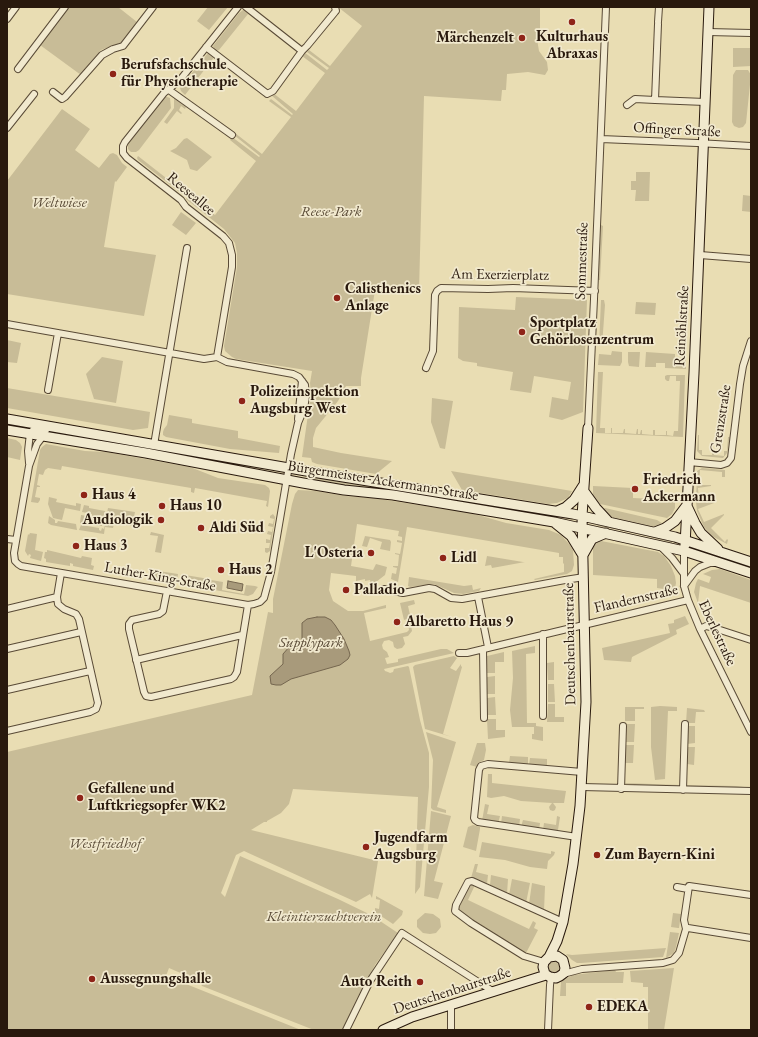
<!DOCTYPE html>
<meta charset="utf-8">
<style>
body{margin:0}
#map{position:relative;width:758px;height:1037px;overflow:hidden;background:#e9ddb3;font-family:"EB Garamond",serif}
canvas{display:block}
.frame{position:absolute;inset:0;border:8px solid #29190d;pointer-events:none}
</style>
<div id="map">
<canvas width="758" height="1037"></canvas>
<div class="frame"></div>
</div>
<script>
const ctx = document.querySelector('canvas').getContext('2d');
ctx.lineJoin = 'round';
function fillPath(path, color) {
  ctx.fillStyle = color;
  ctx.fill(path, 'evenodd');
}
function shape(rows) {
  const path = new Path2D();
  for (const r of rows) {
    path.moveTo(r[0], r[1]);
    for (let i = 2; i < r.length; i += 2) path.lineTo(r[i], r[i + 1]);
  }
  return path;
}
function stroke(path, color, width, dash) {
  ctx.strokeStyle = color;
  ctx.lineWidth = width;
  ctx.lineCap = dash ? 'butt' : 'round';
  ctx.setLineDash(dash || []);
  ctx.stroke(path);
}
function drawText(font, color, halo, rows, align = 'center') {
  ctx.font = font + ' "EB Garamond",serif';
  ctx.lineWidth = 3.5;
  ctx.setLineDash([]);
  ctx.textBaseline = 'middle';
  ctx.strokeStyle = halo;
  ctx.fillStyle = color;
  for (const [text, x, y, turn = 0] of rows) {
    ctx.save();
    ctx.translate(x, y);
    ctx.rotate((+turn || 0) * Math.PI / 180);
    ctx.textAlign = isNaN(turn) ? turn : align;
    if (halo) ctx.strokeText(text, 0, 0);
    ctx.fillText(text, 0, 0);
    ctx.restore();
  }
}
fillPath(shape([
 [69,7,118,7,137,22,121,43,101,50,81,75,40,45],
 [208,7,228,7,209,30,197,21],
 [338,7,540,7,540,31,536,33,539,51,547,62,548,70,545,75,528,72,507,74,506,90,502,90,501,101,424,96,419,292,375,290,361,378,361,386,346,386,338,401,316,428,313,438,313,447,341,453,392,461,376,474,317,464,312,462,311,458,302,457,311,393,310,383,312,371,236,359,232,357,225,351,224,346,237,267,237,253,235,243,224,229,186,199,189,195,215,215,256,161,230,140,232,137,259,157,260,156,234,135,235,133,262,154,291,117,269,101,271,99,292,115,293,114,271,95,273,93,296,111,325,73,302,56,304,52,327,70,329,68,307,52,309,50,330,66,362,26],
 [243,10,248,14,219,50,215,51,213,46,239,13],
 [733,48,751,48,751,66,733,67],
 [208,53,215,56,185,95,181,91,180,88],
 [736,70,748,70,751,75,746,123,743,127,739,128,734,126,732,122,733,75],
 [164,97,167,97,170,98,171,108,139,150,136,152,131,152,128,149,128,144],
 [174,97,182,100,180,102,186,107,185,109,181,106,179,110,182,113,181,114,177,111,167,124,164,122,174,108],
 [62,109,90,129,75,150,99,168,110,154,113,153,117,155,122,163,127,167,116,182,115,181,104,247,156,255,144,316,7,294,7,181],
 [187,138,212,157,197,171,190,169,187,160,170,151,176,148,184,139],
 [138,156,184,192,182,194,138,160,137,158],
 [636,172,650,172,649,201,635,201,636,190,631,190,631,181,636,181],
 [743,195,751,196,751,212,742,211],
 [181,212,196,223,186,235,172,225],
 [601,225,603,226,600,280,598,280],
 [516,297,587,300,583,412,562,420,549,417,552,397,568,400,571,382,534,376,531,393,510,390,513,372,477,366,477,363,463,361,458,358,459,307,515,310],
 [601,300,604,300,605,305,602,346,599,346],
 [636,302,656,303,655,315,635,314],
 [684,312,688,312,686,350,684,349,683,345],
 [7,340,21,343,17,363,7,362],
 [612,351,622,352,622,362,620,366,598,365,599,354,611,355],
 [628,352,640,352,639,367,629,366,628,362],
 [646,352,675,354,675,358,686,358,686,362,683,362,683,365,686,367,686,369,665,368,665,363,656,363,656,367,645,367],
 [102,357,123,361,116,403,94,399,86,374],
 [598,372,603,372,600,428,605,428,605,433,611,433,611,428,612,428,612,433,623,433,624,429,625,429,625,433,636,434,637,429,638,429,638,434,640,434,641,430,642,430,642,434,653,435,653,430,655,430,655,435,666,435,666,431,667,431,667,435,673,436,674,431,678,431,680,381,676,381,676,376,670,376,669,381,667,381,665,379,665,376,667,375,685,375,683,437,596,433],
 [7,388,150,412,148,428,133,430,7,408],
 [432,398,453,401,445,449,440,448,431,422],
 [169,415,192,419,192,423,238,431,238,438,280,446,279,453,230,449,166,437,163,435,163,432,164,429,167,425],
 [45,431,110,442,125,442,270,467,270,470,45,432],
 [698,435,699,435,699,450,702,450,702,455,712,455,712,451,714,451,714,455,724,456,724,451,727,451,727,450,728,437,730,437,727,453,723,458,702,456,697,451],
 [7,438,16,440,20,443,22,447,20,460,7,457],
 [46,444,85,451,106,452,190,467,218,478,265,485,269,488,270,491,268,507,266,506,267,501,195,488,194,493,191,492,191,488,62,466,61,470,48,468,45,470,43,475,39,474,37,485,40,486,40,487,37,487,35,497,40,498,40,500,38,503,31,502,40,450,42,447],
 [702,468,725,470,725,477,722,477,722,472,700,470,699,485,711,485,711,486,698,488,699,503,713,501,714,503,698,509,704,522,724,514,724,515,711,528,725,542,727,539,728,540,727,544,712,536,704,527,697,511,696,502,697,471],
 [451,471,572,491,568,498,557,503,548,504,462,490],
 [308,476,382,489,410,491,569,518,568,519,497,507,307,480],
 [593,486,633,488,633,498,675,500,675,508,672,514,667,518,600,504,593,497],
 [298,490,316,491,346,496,373,498,471,513,506,523,549,530,561,535,570,545,573,550,574,565,572,571,567,574,535,580,534,579,564,572,564,564,563,563,563,557,559,557,559,553,407,527,398,582,391,579,392,573,396,574,397,568,393,567,393,566,398,566,399,555,395,554,395,553,400,554,402,543,397,542,397,540,402,541,402,537,398,536,399,531,357,524,351,566,373,570,376,564,387,567,385,575,376,582,373,591,370,580,365,581,365,579,356,581,356,576,331,573,329,590,333,601,348,611,363,611,386,605,386,608,364,613,370,641,407,632,409,630,407,619,404,620,400,603,414,600,415,604,408,606,412,624,411,625,412,631,408,636,403,637,405,644,402,648,397,649,394,647,393,642,389,640,384,641,382,645,383,649,387,652,389,657,385,658,387,664,398,662,398,659,441,649,447,649,454,653,384,669,385,671,388,672,390,673,393,672,394,669,408,666,409,667,420,720,429,753,429,787,420,887,415,894,418,797,293,789,289,804,281,813,267,821,267,822,264,822,251,830,378,861,372,898,370,894,356,902,244,851,236,855,221,893,225,897,240,856,338,899,371,915,398,933,375,965,343,1030,314,1030,202,986,199,981,169,968,166,976,301,1030,7,1030,7,752,252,695,268,612,273,613,273,599,292,504,295,494],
 [49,497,57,499,56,502,76,506,76,503,81,504,80,511,65,508,62,520,53,518,48,504],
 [84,505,89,506,89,508,105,511,102,526,80,523,81,515,92,517,92,514,82,512],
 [108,508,135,512,132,526,120,524,120,520,115,519,113,528,105,527,104,534,79,530,81,525,99,528,99,530,101,531,102,528,104,529],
 [605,508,657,520,665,525,659,528,652,527,615,519,600,510],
 [273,514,275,517,270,551,267,553,265,552,265,548,269,548,270,543,266,543,266,539,270,540,271,535,267,534,268,531,272,532,273,527,268,526,269,523,273,524,274,519,270,518,270,516],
 [49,516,55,520,55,523,57,523,58,521,76,524,77,530,51,525,48,523],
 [598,525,657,537,672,541,672,543,634,533,597,526],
 [151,532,164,535,161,553,155,552,158,536,150,535],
 [30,533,37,534,35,550,43,552,41,561,30,558,31,555,29,554,28,556,25,551,28,534,29,535],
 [365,536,390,540,391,542,390,551,380,549,382,542,370,538,367,547,362,546],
 [596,540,658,552,664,556,671,566,675,576,676,583,674,593,664,599,664,589,657,588,657,579,593,575,593,544],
 [47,550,81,558,82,556,92,558,91,565,94,566,93,570,73,566,73,564,70,563,70,566,46,562,46,559,44,558,45,552,47,552],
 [487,556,523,562,525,562,492,568,491,565,485,566],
 [720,569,751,580,751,603,700,586,698,603,694,592,696,583,698,579,709,583,711,577,703,574,712,570],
 [152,570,178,574,177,582,175,584,150,580],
 [185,575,209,579,208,589,183,585],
 [409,577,464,586,472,585,473,590,481,588,479,591,463,594,454,593,434,584,410,587,408,586],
 [211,580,223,582,222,590,244,594,246,585,255,586,258,587,257,588,253,594,248,596,209,589],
 [685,616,689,624,676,630,677,634,632,657,631,662,604,660,602,648,670,633,668,624,674,623,674,620],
 [535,646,535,653,526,654,527,723,536,723,536,726,543,727,543,741,532,739,532,734,534,734,534,727,512,727,510,710,513,678,512,651],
 [504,652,504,662,495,662,495,673,487,673,487,656],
 [454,656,457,658,450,668,456,671,461,664,461,666,462,667,443,734,452,737,425,729,413,667,415,665],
 [554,662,554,680,548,680,547,663],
 [495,676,495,694,487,694,487,677],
 [548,684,554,684,555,702,548,702],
 [495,697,496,715,487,715,487,698],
 [548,704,555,704,555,717,564,717,564,722,547,722],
 [660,706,677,707,677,711,668,711,665,779,655,780,651,747,651,707],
 [625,707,644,707,644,709,635,709,635,721,625,721],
 [687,708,704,710,705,712,696,712,695,723,686,723],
 [487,719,496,719,496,730,505,730,505,737,488,739],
 [627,724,635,724,634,742,626,742],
 [688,726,695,726,695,743,687,744],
 [426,732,456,742,437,807,446,810,446,813,433,810,431,808,433,760],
 [477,743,485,743,486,750,484,760,478,763,477,767,470,765],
 [626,745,634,745,633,763,625,763],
 [687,747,695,747,694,765,687,764],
 [510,756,528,757,528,765,509,763],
 [530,758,547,759,547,767,529,765],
 [488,774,492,774,492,783,566,791,564,803,553,803,556,807,555,810,553,811,550,810,549,807,552,803,521,801,504,796,491,798,487,797],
 [625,783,680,785,680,788,625,785],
 [686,785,736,786,744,787,742,788,686,788],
 [485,804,489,805,487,814,500,816,498,824,482,821],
 [431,811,451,816,434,881,443,883,438,899,424,896],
 [502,816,520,819,519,827,501,824],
 [557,816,560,817,558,830,556,832,543,830,544,823,556,825],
 [523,820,540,823,539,830,521,827],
 [473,825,480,827,480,829,476,851,463,847,468,827],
 [482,842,551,854,551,851,555,852,554,855,548,861,547,869,530,867,505,860,479,857],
 [475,864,478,864,476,872,488,875,487,884,475,879,471,878],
 [491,875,508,879,507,894,490,885],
 [512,879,530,883,526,903,509,895],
 [471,883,475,885,468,900,529,929,533,921,536,923,534,928,538,930,526,953,457,910,468,886],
 [532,883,545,886,544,911,529,904],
 [376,896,403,911,402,915,393,924,375,912,375,908,379,909,380,900,376,899],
 [425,913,433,914,440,919,441,927,436,933,430,934,423,933,417,927,417,920],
 [673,913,681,914,679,928,678,928,671,927],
 [670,932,679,933,676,947,674,953,666,958],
 [666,948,663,957,581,963,577,963,572,960,566,954,572,955],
 [557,959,562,968,558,974,549,973,546,966,547,962],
 [674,968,664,1030,648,1030,648,987,643,987,643,983,631,982,630,971],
 [615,970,616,972,624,972,623,983,566,983,566,996,560,996,561,981,573,975]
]), '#c8bc97');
const water = shape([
 [228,581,243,584,242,591,227,588,228,581],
 [317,617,325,617,331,620,335,625,344,639,349,651,350,655,348,659,340,665,291,679,281,685,276,685,271,684,270,676,283,664,283,654,290,646,302,642,302,623,307,619,317,617]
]);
fillPath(water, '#a89a7b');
stroke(water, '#75664f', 1);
const street = shape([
 [7,19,16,7],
 [658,22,659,7],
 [708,32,751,33],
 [206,47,266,93,267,94,273,91,302,51,246,7],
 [302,51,307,46,335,12,336,11,335,7],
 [18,69,65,7],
 [169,90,232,135],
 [53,92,62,99,65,97,102,55,113,49,123,46,153,7],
 [655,100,705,102],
 [627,105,635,99,655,100,658,24],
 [7,128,34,94],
 [601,139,697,143,751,146],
 [700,255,751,259],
 [7,324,204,359,217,357],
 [426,368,433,351,435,295,437,291,441,288,488,289,513,288,595,291],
 [48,390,58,333],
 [298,419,302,381],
 [588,428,594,299,606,7],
 [44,435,37,444,29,466,14,553,15,561,18,564,21,566,248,605,254,604,260,602,264,598,271,572,291,454,298,423,304,409,306,396,305,385,299,377,293,374,227,362,217,357,232,267,232,255,229,243,223,236,186,207,181,200,127,158,123,153,123,146,125,142,164,93,180,80,238,7],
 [154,445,187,248],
 [689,462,721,465,727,463,731,458,740,384,743,366,751,341],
 [29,463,28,451,30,433,34,429,46,430],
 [7,539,16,540],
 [660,546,672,558,684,574],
 [684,551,684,586,688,600,700,629,751,732],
 [684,586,695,571,700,567,710,563,717,563],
 [384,589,403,593,429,588,435,589,451,598,462,599,565,580,584,577],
 [167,591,163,611,159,614,132,620,129,624,129,629,144,692,146,696,151,697,231,679,234,677,237,672,248,605],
 [478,597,488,647],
 [7,609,57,597],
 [700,629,706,626,711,627,751,640],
 [543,634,543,716],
 [7,649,81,632],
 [483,649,484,718],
 [459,653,467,653,688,600],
 [136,660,242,635],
 [7,690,90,671],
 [7,731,90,712,96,709,98,703,79,619,76,614,64,609,58,604,57,597,61,573],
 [582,787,751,791],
 [621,789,623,726],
 [683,790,685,724],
 [577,837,478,822,475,820,474,818,479,770,481,766,488,764,582,772],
 [677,887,688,889],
 [686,929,688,928,751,938],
 [544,962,524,956,471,923,455,911,456,905,468,882,472,881,563,922],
 [563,974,582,969,663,963,673,960,679,953,686,929,684,920,689,886,751,895],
 [451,1005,451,1030],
 [346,1030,370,981,402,933,494,992],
 [548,1030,550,985,551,978]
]);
const secondary = shape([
 [7,419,306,471,573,514,675,537,751,562],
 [7,430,146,453,303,483,344,490,393,495,554,522,684,551,751,573],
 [583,490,596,508,608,521],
 [687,506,695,523,701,533,718,549],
 [557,511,566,507,574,500,583,486],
 [555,523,571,536,582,554],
 [655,532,665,528,675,521,687,505],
 [685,545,694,373,709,7],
 [583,555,592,539,606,533],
 [549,957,557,956,563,960,565,968,564,973,560,976,556,978,550,977,545,974,543,967,544,962,549,957,557,941,563,922,573,864,580,806,586,702,582,516,588,428],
 [383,1030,412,1017,546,975]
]);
stroke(street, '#594a36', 8);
stroke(secondary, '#29190d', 11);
stroke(street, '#f1e9ce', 6);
stroke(secondary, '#f1e9ce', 9);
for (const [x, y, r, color] of [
 [572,22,4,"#8f2418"],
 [522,38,4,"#8f2418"],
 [113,74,4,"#8f2418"],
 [337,298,4,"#8f2418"],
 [522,332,4,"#8f2418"],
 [242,401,4,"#8f2418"],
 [635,489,4,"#8f2418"],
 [84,495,4,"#8f2418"],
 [162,506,4,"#8f2418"],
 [161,520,4,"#8f2418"],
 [201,528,4,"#8f2418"],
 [76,546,4,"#8f2418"],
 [371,553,4,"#8f2418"],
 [443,558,4,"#8f2418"],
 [221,570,4,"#8f2418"],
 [346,590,4,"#8f2418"],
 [397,622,4,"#8f2418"],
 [80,798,4,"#8f2418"],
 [366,847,4,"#8f2418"],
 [597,855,4,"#8f2418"],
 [92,979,4,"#8f2418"],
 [420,982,4,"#8f2418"],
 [589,1007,4,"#8f2418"]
]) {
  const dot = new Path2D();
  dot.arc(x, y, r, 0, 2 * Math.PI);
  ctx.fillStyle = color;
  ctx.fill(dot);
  stroke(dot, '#f1e9ce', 1.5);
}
drawText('bold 15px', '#29190d', '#f1e9ce', [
 ["Kulturhaus",572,37,"center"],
 ["Abraxas",572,54,"center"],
 ["Märchenzelt",514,38,"right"],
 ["Berufsfachschule",121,65],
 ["für Physiotherapie",121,82],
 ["Calisthenics",345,289],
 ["Anlage",345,306],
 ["Sportplatz",530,323],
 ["Gehörlosenzentrum",530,340],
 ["Polizeiinspektion",250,392],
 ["Augsburg West",250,409],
 ["Friedrich",643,480],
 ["Ackermann",643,497],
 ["Haus 4",92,495],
 ["Haus 10",170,506],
 ["Audiologik",153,520,"right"],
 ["Aldi Süd",209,528],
 ["Haus 3",84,546],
 ["L'Osteria",363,553,"right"],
 ["Lidl",451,558],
 ["Haus 2",229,570],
 ["Palladio",354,590],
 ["Albaretto Haus 9",405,622],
 ["Gefallene und",88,789],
 ["Luftkriegsopfer WK2",88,806],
 ["Jugendfarm",374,838],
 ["Augsburg",374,855],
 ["Zum Bayern-Kini",605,855],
 ["Aussegnungshalle",100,979],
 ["Auto Reith",412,982,"right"],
 ["EDEKA",597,1007]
], 'left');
drawText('15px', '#29190d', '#f1e9ce', [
 ["Offinger Straße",677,130,3],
 ["Reeseallee",191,194,40],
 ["Sommestraße",582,261,-88],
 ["Am Exerzierplatz",500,275,1],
 ["Reinöhlstraße",682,326,-87],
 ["Grenzstraße",721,419,-81],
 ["Bürgermeister-Ackermann-Straße",383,481,9],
 ["Luther-King-Straße",160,577,10],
 ["Flandernstraße",636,599,-13],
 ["Eberlestraße",717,633,65],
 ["Deutschenbaurstraße",570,644,-91],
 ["Deutschenbaurstraße",452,991,-18]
]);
drawText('italic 15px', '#594a36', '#f1e9ce', [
 ["Weltwiese",59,203],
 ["Reese-Park",331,212],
 ["Supplypark",311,643],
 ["Westfriedhof",105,844],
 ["Kleintierzuchtverein",324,917]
]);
</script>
